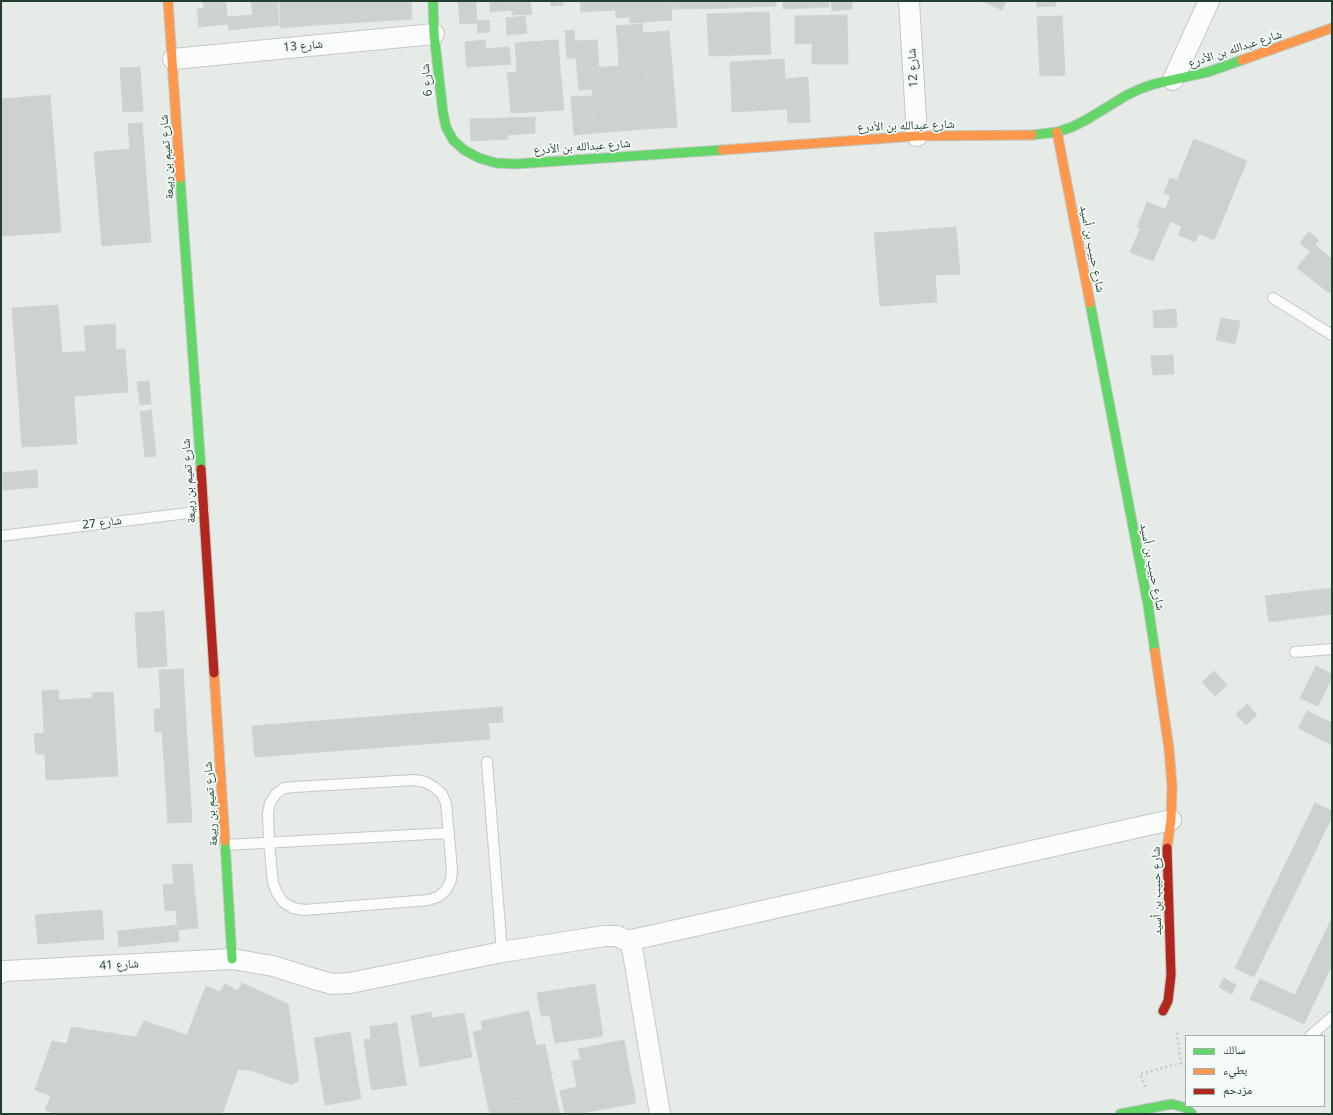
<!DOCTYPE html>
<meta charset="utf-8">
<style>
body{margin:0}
#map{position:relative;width:1333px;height:1115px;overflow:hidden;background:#e6ebe8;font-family:"Noto Sans","Noto Naskh Arabic",sans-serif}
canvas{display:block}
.frame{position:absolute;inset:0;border:2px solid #233f30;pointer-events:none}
.legend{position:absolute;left:1185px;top:1035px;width:140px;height:72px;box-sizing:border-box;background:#f4faf6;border:1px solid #a0afa7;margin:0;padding:5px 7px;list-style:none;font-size:12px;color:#233f30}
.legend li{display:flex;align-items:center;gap:8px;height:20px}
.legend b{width:20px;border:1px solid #a0afa7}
</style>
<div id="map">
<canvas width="1333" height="1115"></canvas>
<div class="frame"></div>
<ul class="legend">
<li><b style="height:5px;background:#63d668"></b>سالك</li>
<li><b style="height:5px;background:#ff974d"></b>بطيء</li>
<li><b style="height:5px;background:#b3261e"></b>مزدحم</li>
</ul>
</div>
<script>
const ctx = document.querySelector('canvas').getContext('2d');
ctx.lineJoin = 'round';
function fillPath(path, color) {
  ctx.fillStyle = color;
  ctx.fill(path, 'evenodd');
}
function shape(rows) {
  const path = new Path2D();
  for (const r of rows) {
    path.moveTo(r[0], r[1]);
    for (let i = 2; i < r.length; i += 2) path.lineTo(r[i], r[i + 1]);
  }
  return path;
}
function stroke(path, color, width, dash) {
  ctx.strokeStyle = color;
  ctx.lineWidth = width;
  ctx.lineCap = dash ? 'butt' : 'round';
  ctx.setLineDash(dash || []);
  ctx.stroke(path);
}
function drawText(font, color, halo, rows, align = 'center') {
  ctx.font = font + ' "Noto Sans","Noto Naskh Arabic",sans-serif';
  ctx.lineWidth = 3.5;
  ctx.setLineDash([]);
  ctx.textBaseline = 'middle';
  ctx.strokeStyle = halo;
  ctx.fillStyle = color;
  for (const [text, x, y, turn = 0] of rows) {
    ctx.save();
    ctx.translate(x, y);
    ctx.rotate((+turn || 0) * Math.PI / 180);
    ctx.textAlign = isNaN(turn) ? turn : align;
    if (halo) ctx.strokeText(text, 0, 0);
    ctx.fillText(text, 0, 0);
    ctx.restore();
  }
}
const building = shape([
 [203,1,226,1,226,6,204,8,203,1],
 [251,1,277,1,279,25,229,30,227,17,253,15,251,1],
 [279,1,314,1,316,25,281,28,279,1],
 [314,1,411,1,412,19,316,25,314,1],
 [458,1,476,1,477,23,460,24,458,1],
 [490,1,511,1,511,10,490,12,490,1],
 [550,1,563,1,563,5,551,6,550,1],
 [580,1,615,1,616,10,581,12,580,1],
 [615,1,629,1,630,17,616,18,615,1],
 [629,1,671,1,672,20,630,23,629,1],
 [672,1,728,1,728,8,673,9,672,1],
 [728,1,776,1,776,6,728,8,728,1],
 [783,1,828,1,829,7,783,9,783,1],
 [831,1,852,1,852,9,832,11,831,1],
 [982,1,1006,1,1002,10,982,1],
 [1037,1,1055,1,1056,6,1037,7,1037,1],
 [530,2,532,14,512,15,511,3,530,2],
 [226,6,228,24,199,27,197,9,226,6],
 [769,12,771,54,709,56,707,14,769,12],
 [847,15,848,64,812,64,812,43,795,44,795,16,847,15],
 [525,16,527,33,507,35,506,18,525,16],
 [1062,16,1063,35,1038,36,1037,17,1062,16],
 [489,20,490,32,478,33,477,21,489,20],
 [642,24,644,44,618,46,616,26,642,24],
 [574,30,576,58,567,58,565,31,574,30],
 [669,31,675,100,648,102,643,33,669,31],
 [1063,35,1065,75,1040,76,1038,36,1063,35],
 [485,40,486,49,509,47,510,55,466,59,465,42,485,40],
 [558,40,560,69,517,72,515,43,558,40],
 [597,40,599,68,577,69,575,41,597,40],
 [644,44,645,64,619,66,618,46,644,44],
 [510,55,511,64,467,67,466,59,510,55],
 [784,59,787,109,732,112,730,62,784,59],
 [645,64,648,102,642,102,644,129,595,133,592,89,579,90,577,69,645,64],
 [140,67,143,111,123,112,120,68,140,67],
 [560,69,562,86,509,90,507,73,560,69],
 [808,77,810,122,788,123,785,79,808,77],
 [562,86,564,110,511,113,509,90,562,86],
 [50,95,61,232,1,236,1,99,50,95],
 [592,96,595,133,574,135,571,97,592,96],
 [675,100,677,127,644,129,642,102,675,100],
 [535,117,535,133,508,135,507,118,535,117],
 [507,118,508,139,471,141,470,119,507,118],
 [142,123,144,148,130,149,128,124,142,123],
 [1194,139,1222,150,1205,192,1177,180,1194,139],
 [144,148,151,242,102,246,94,152,144,148],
 [1222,150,1247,161,1214,240,1162,218,1177,180,1205,192,1222,150],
 [1170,178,1177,180,1171,196,1164,193,1170,178],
 [1147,202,1165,209,1162,218,1170,222,1163,238,1137,227,1147,202],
 [1182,226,1199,234,1195,242,1178,235,1182,226],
 [956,227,960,274,935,275,937,302,880,306,874,233,956,227],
 [1140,229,1163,238,1153,261,1130,252,1140,229],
 [1309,232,1319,240,1310,251,1300,243,1309,232],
 [1315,245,1332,259,1332,289,1329,293,1297,268,1315,245],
 [58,305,62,353,125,349,128,392,74,396,77,444,22,447,12,308,58,305],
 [1176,309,1177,327,1154,328,1153,311,1176,309],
 [1221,318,1240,321,1235,344,1216,340,1221,318],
 [115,324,116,349,86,351,84,326,115,324],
 [1173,355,1174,374,1153,375,1151,356,1173,355],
 [149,381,151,404,140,405,137,382,149,381],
 [151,410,156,456,145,457,140,412,151,410],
 [37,470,38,487,3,490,2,473,37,470],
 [1332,588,1332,614,1269,622,1265,596,1332,588],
 [164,611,167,666,138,668,135,613,164,611],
 [1316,666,1332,674,1332,678,1318,706,1300,698,1316,666],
 [183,669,190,789,166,791,162,732,155,732,154,709,161,709,159,670,183,669],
 [1214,671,1227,685,1215,696,1202,682,1214,671],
 [58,690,59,700,93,698,92,693,113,692,118,776,46,780,45,754,36,754,34,734,44,733,42,691,58,690],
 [1247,704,1257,715,1246,725,1236,714,1247,704],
 [502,707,503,722,488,723,487,708,502,707],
 [487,708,490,739,255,757,252,726,487,708],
 [1307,711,1332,723,1332,745,1298,728,1307,711],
 [190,789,192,822,168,823,166,791,190,789],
 [1315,803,1332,811,1332,817,1254,977,1235,968,1315,803],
 [192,864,198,928,178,930,176,910,165,911,163,885,174,884,172,865,192,864],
 [102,910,104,939,38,944,35,915,102,910],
 [1332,918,1332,965,1304,1024,1250,999,1260,979,1295,995,1332,918],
 [178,925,179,941,119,947,118,931,178,925],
 [1224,978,1236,985,1232,994,1219,987,1224,978],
 [242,983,288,1004,299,1080,292,1085,253,1071,263,1042,231,1031,237,1016,199,1004,206,986,220,992,225,984,238,991,242,983],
 [595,984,603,1036,555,1043,550,1015,541,1016,537,993,595,984],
 [199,1004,237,1016,231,1031,263,1042,253,1071,238,1069,222,1114,56,1114,45,1110,51,1096,35,1090,52,1041,67,1044,71,1027,136,1037,144,1021,187,1035,199,1004],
 [529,1011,536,1046,488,1055,481,1021,529,1011],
 [431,1012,432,1018,464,1013,472,1057,420,1067,411,1016,431,1012],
 [397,1023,405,1077,370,1082,364,1040,371,1039,370,1027,397,1023],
 [483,1030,488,1055,507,1051,517,1101,488,1106,473,1032,483,1030],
 [350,1032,361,1099,325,1105,314,1038,350,1032],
 [624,1040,626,1051,581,1059,578,1049,624,1040],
 [545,1044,555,1093,543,1095,533,1046,545,1044],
 [533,1046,543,1095,530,1098,520,1049,533,1046],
 [520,1049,530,1098,517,1101,507,1051,520,1049],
 [626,1051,636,1103,582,1113,572,1061,626,1051],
 [405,1077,407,1085,372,1090,370,1082,405,1077],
 [577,1087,582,1113,565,1114,560,1091,577,1087],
 [555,1093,560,1114,534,1114,530,1098,555,1093],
 [530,1098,534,1114,490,1114,488,1106,530,1098]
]);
fillPath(building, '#cdd2cf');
stroke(building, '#cfd4d1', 1);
const lane = shape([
 [1273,298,1332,335],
 [1,536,204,511],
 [1295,652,1332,649],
 [487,762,502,952],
 [415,780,425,782,434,787,442,794,446,803,452,870,451,880,446,890,438,897,428,900,304,910,293,908,283,902,277,893,273,883,269,842,268,813,270,803,276,794,284,788,294,787,415,780],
 [225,845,449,833],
 [1310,1036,1332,1017]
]);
const street = shape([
 [909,1,917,136],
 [173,59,434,34],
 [1173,80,1209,1],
 [627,941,1171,820],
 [1,973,5,971,232,959,273,966,314,979,333,984,350,983,502,952,604,936,617,936,627,941,631,946,633,953,660,1114]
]);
const fast = shape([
 [433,1,434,34,443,113,446,127,453,140,464,150,479,158,496,163,515,164,722,150],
 [1032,135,1057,132,1072,127,1086,120,1127,95,1140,89,1154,84,1208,72,1242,60],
 [180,178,201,469],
 [1090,303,1148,605,1155,652],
 [225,841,232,959],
 [1120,1114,1172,1104,1186,1108,1192,1114]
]);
const slow = shape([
 [168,1,180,178],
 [1242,60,1332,28],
 [1057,132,1090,303],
 [722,150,917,136,1032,135],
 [1155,652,1169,749,1172,786,1171,820,1167,848],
 [214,673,225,841]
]);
const jam = shape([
 [201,469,214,673],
 [1163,1011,1168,1001,1171,975,1167,848]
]);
stroke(lane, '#c3c8c5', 12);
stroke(street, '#c3c8c5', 22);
stroke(fast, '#bfc7c3', 11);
stroke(slow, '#bfc7c3', 11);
stroke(jam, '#bfc7c3', 11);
stroke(shape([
 [1145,1087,1140,1074,1181,1063,1176,1029]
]), '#c2cbc5', 2.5, [2, 3]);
stroke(lane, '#fbfcfc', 10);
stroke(street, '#fbfcfc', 20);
stroke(fast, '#63d668', 9);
stroke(slow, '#ff974d', 9);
stroke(jam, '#b3261e', 9);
drawText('12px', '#233f30', '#f4faf6', [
 ["شارع 13",303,46,-5],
 ["شارع عبدالله بن الأدرع",1235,49,-18],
 ["شارع 12",913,68,-93],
 ["شارع 6",427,80,-96],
 ["شارع عبدالله بن الأدرع",906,126,-2],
 ["شارع عبدالله بن الأدرع",582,147,-4],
 ["شارع تميم بن ربيعة",167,157,-94],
 ["شارع حبيب بن أسيد",1092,249,79],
 ["شارع تميم بن ربيعة",189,481,-94],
 ["شارع 27",102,523,-7],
 ["شارع حبيب بن أسيد",1152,567,79],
 ["شارع تميم بن ربيعة",211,804,-94],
 ["شارع حبيب بن أسيد",1157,891,-91],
 ["شارع 41",119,965,-3]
]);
</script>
